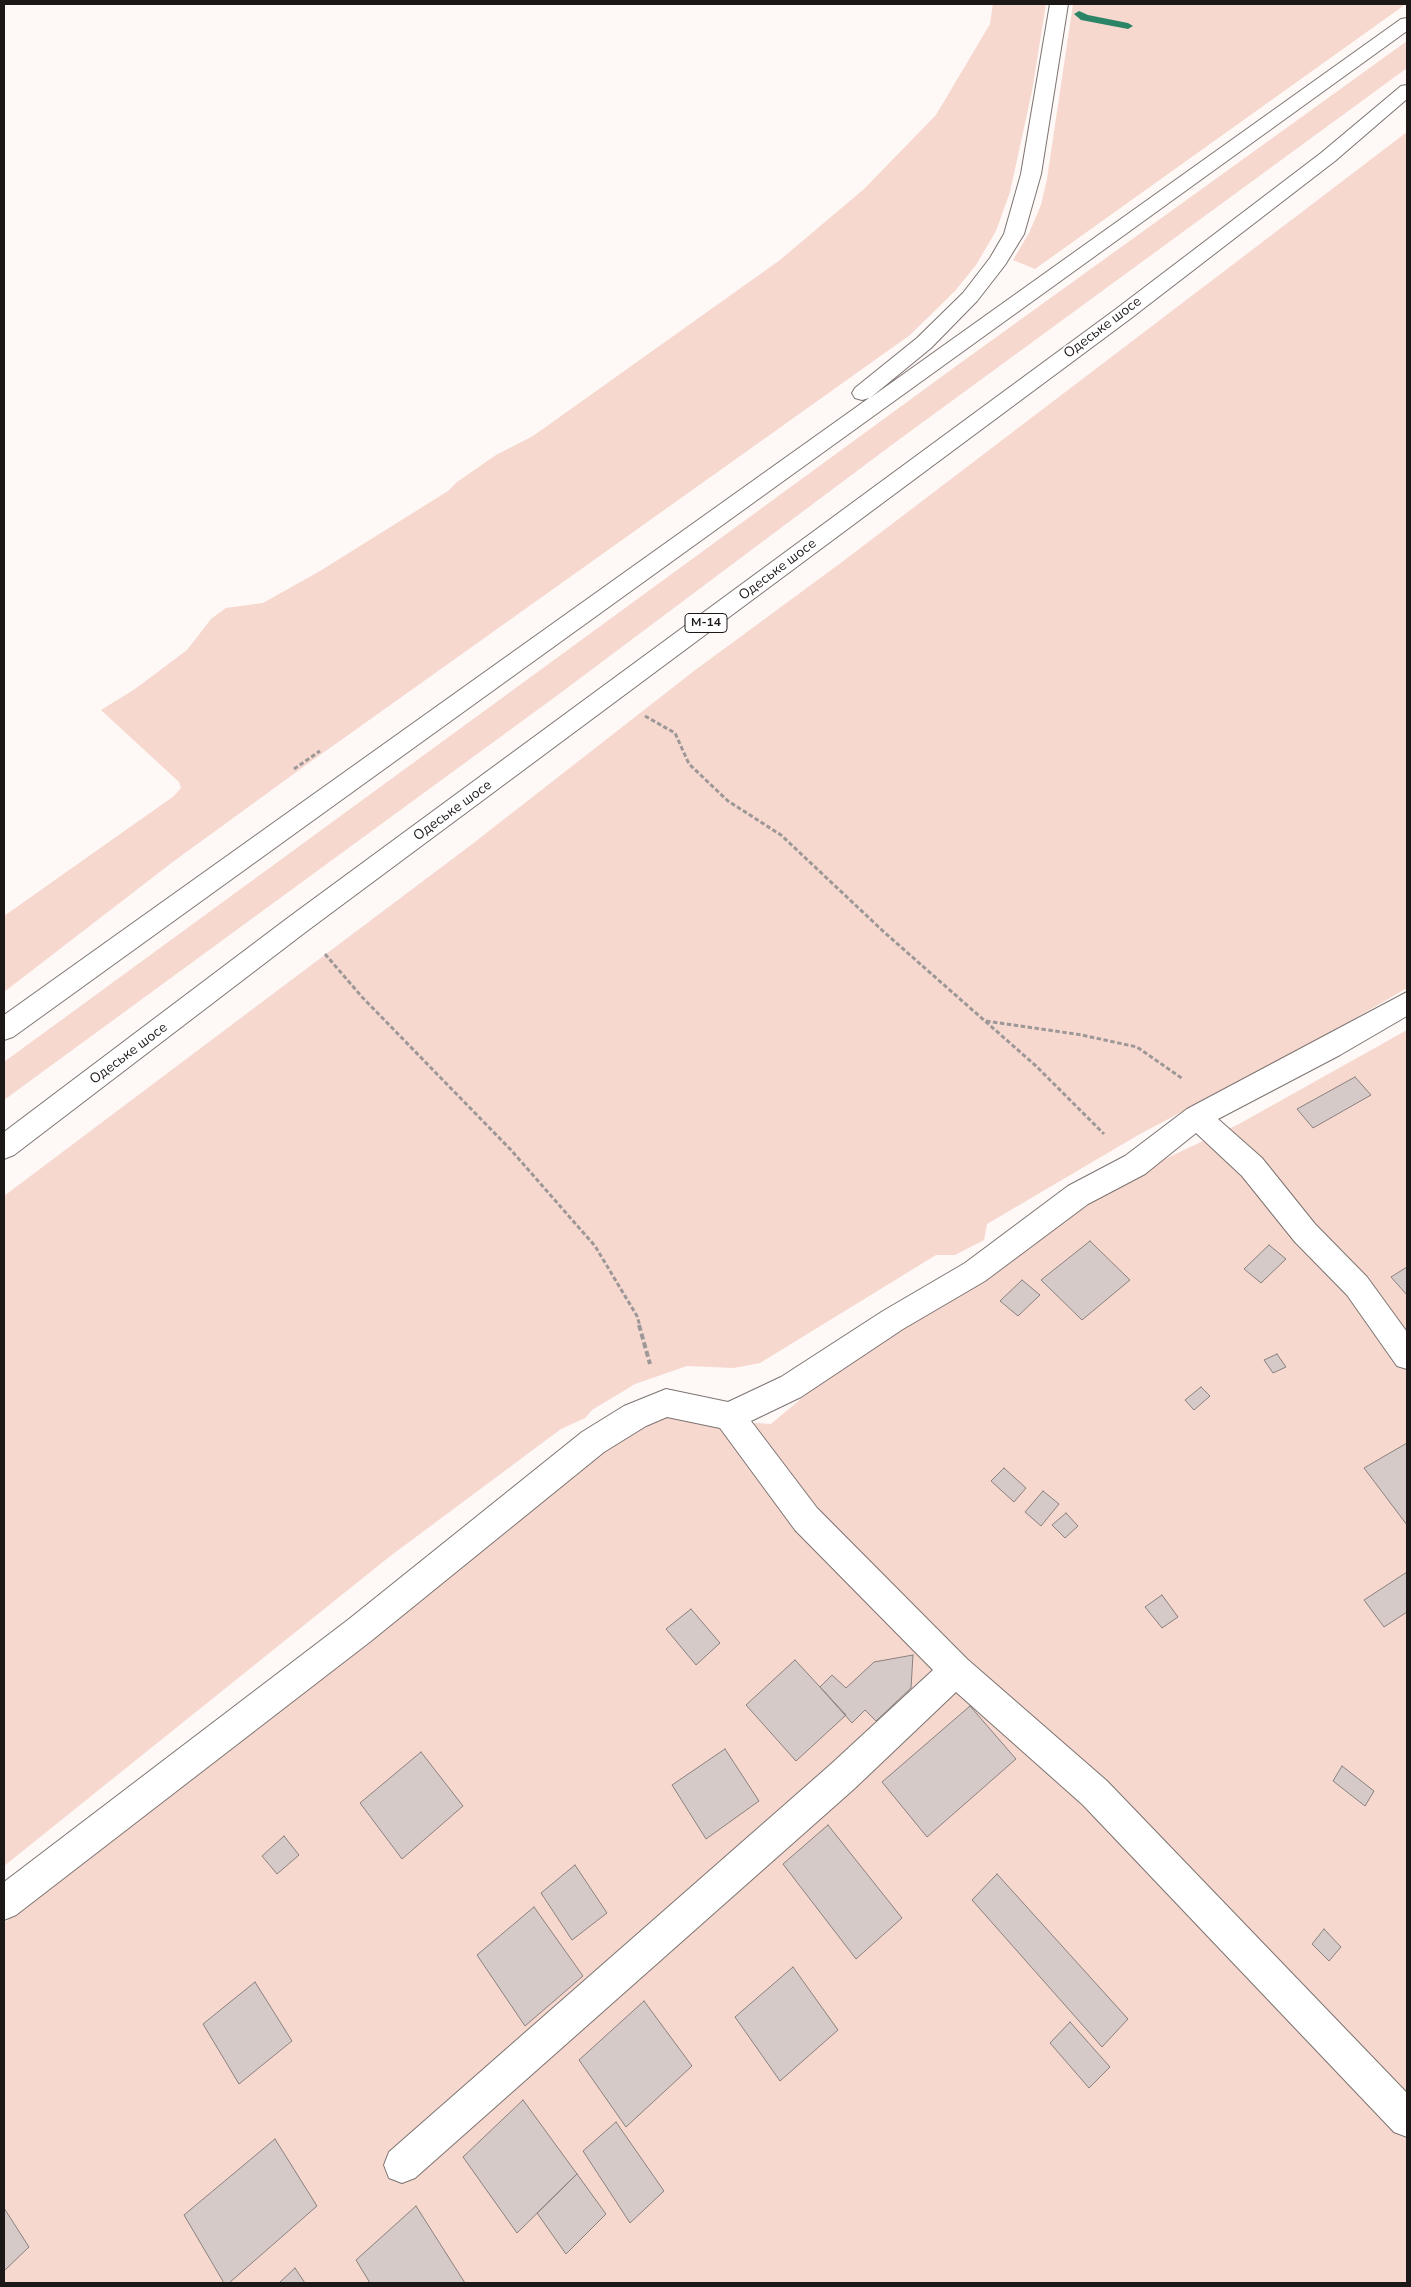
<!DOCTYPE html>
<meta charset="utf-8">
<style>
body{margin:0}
#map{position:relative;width:1411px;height:2287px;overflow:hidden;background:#fef8f6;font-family:"Nunito Sans",sans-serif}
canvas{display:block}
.frame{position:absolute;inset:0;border:5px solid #1c1817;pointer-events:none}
</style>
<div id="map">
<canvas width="1411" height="2287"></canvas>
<div class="frame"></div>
</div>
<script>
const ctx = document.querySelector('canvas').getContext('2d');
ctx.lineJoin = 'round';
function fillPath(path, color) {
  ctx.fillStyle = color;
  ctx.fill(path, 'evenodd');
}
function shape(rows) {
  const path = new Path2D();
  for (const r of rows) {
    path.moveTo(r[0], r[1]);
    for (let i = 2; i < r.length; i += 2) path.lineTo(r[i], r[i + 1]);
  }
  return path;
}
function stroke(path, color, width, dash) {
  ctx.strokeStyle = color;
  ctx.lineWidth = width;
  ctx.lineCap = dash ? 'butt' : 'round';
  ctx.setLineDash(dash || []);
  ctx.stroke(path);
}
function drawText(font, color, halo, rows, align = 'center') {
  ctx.font = font + ' "Nunito Sans",sans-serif';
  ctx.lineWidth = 4;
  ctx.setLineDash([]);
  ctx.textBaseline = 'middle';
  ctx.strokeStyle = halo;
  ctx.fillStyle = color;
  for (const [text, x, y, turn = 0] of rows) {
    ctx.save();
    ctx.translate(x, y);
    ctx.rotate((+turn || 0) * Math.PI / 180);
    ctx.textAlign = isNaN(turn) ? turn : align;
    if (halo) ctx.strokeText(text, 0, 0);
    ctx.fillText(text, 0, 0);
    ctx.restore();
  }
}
fillPath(shape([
 [993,4,1046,4,1032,91,1010,192,996,231,976,265,955,291,910,335,306,765,174,861,4,992,4,916,174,796,181,788,179,782,101,710,135,689,187,650,211,619,226,608,263,603,320,571,448,491,457,482,496,455,533,436,780,260,864,189,936,115,990,24],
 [1073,4,1406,4,1035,269,1013,260,1029,233,1041,205,1047,179],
 [1407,41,1407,68,893,444,555,697,4,1100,4,1062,959,364],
 [1407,132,1407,988,1323,1037,1140,1134,987,1224,984,1240,955,1255,936,1255,760,1363,734,1368,687,1366,635,1384,592,1410,585,1418,561,1429,389,1557,4,1866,4,1196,471,845,694,671,842,562],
 [1407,1030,1407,2283,4,2283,4,1923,372,1641,617,1439,668,1417,771,1424,835,1370,1030,1246,1129,1176,1239,1124]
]), '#f6d8cf');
fillPath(shape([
 [1079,11,1088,15,1128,23,1133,26,1128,29,1081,20,1074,14,1079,11]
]), '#2c8467');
const building = shape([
 [1355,1077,1371,1095,1313,1128,1297,1109,1355,1077],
 [1090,1241,1130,1280,1082,1320,1041,1280,1090,1241],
 [1269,1245,1286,1259,1261,1283,1244,1269,1269,1245],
 [1407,1267,1407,1295,1391,1277,1407,1267],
 [1022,1280,1040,1295,1018,1316,1000,1301,1022,1280],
 [1277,1354,1286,1367,1273,1373,1264,1360,1277,1354],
 [1201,1387,1210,1396,1194,1410,1185,1400,1201,1387],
 [1407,1443,1407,1525,1364,1468,1407,1443],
 [1004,1468,1026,1488,1014,1502,991,1481,1004,1468],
 [1043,1491,1059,1504,1041,1526,1025,1512,1043,1491],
 [1066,1513,1078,1526,1065,1538,1052,1525,1066,1513],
 [1407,1572,1407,1612,1384,1627,1364,1600,1407,1572],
 [1162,1595,1178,1617,1162,1628,1145,1607,1162,1595],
 [691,1609,720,1643,696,1665,666,1629,691,1609],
 [913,1655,911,1688,876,1721,865,1710,852,1723,820,1687,832,1675,846,1688,874,1662,913,1655],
 [795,1660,846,1715,796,1761,746,1705,795,1660],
 [970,1706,1016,1759,927,1837,882,1782,970,1706],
 [725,1749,759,1801,706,1839,672,1785,725,1749],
 [421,1752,463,1806,402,1859,360,1803,421,1752],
 [1342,1766,1374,1791,1365,1806,1333,1781,1342,1766],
 [828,1825,902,1918,856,1959,783,1864,828,1825],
 [284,1836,299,1855,277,1874,262,1856,284,1836],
 [575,1865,607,1913,572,1940,541,1893,575,1865],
 [997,1874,1128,2019,1102,2047,972,1900,997,1874],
 [534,1907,583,1976,525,2026,477,1955,534,1907],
 [1324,1929,1341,1947,1329,1961,1312,1944,1324,1929],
 [793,1967,838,2030,780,2081,735,2017,793,1967],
 [255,1982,292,2041,239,2084,203,2024,255,1982],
 [644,2001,692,2066,626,2127,579,2060,644,2001],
 [1070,2022,1110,2067,1089,2088,1050,2043,1070,2022],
 [523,2100,577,2174,517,2233,463,2157,523,2100],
 [616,2122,664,2191,630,2223,583,2151,616,2122],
 [275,2139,317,2206,229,2283,224,2283,184,2215,275,2139],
 [577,2174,606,2214,566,2254,537,2213,577,2174],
 [416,2206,465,2283,370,2283,356,2260,416,2206],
 [4,2208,29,2247,4,2271,4,2208],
 [295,2268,305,2283,279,2283,295,2268]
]);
fillPath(building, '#d5cac7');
stroke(building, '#8b817e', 1);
const minor = shape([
 [1407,992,1407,1016,1340,1055,1218,1119,1262,1158,1315,1224,1367,1277,1407,1332,1407,1369,1397,1366,1347,1295,1295,1242,1242,1176,1196,1133,1145,1174,1088,1204,985,1281,903,1329,801,1397,751,1421,817,1508,967,1659,1107,1781,1407,2093,1407,2137,1394,2132,1083,1805,956,1692,854,1789,415,2178,402,2183,389,2178,384,2165,389,2152,830,1765,933,1670,795,1530,720,1428,667,1417,646,1426,604,1452,371,1641,16,1915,4,1920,4,1882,349,1619,582,1432,624,1406,666,1389,728,1402,781,1377,883,1311,965,1263,1068,1186,1125,1156,1187,1109,1407,992]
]);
const highway = shape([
 [1050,4,1068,4,1041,174,1024,234,1005,265,977,301,931,348,870,398,1401,19,1407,18,1407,31,13,1037,4,1040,4,1015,869,398,862,400,855,398,852,393,855,388,917,338,963,293,990,258,1004,234,1021,174,1050,4],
 [1407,85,1407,99,1335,161,1130,319,307,931,14,1155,4,1159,4,1132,289,917,1116,309,1321,153,1401,86,1407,85]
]);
stroke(minor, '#7d7471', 2);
stroke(highway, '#7d7471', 2);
stroke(shape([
 [645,716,675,733,689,764,728,801,781,835,884,932,1036,1066,1104,1134],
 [294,769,320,751],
 [325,954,362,997,511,1150,595,1246,637,1316,640,1326],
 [986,1021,1082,1035,1137,1047,1183,1079]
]), '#9d9897', 3, [4.5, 2.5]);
stroke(shape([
 [639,1325,650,1364]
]), '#9d9897', 4, [6, 3]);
fillPath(minor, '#fff');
fillPath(highway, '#fff');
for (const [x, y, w] of [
 [706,623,42]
]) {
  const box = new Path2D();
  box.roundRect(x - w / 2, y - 9.5, w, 19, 4);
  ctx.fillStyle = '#fff';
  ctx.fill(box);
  stroke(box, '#1c1817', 1);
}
drawText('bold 12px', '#1c1817', null, [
 ["М-14",706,623]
]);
drawText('14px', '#1c1817', '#fff', [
 ["Одеське шосе",1103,328,-37],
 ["Одеське шосе",778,570,-37],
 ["Одеське шосе",453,811,-36],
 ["Одеське шосе",129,1054,-37]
]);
</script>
